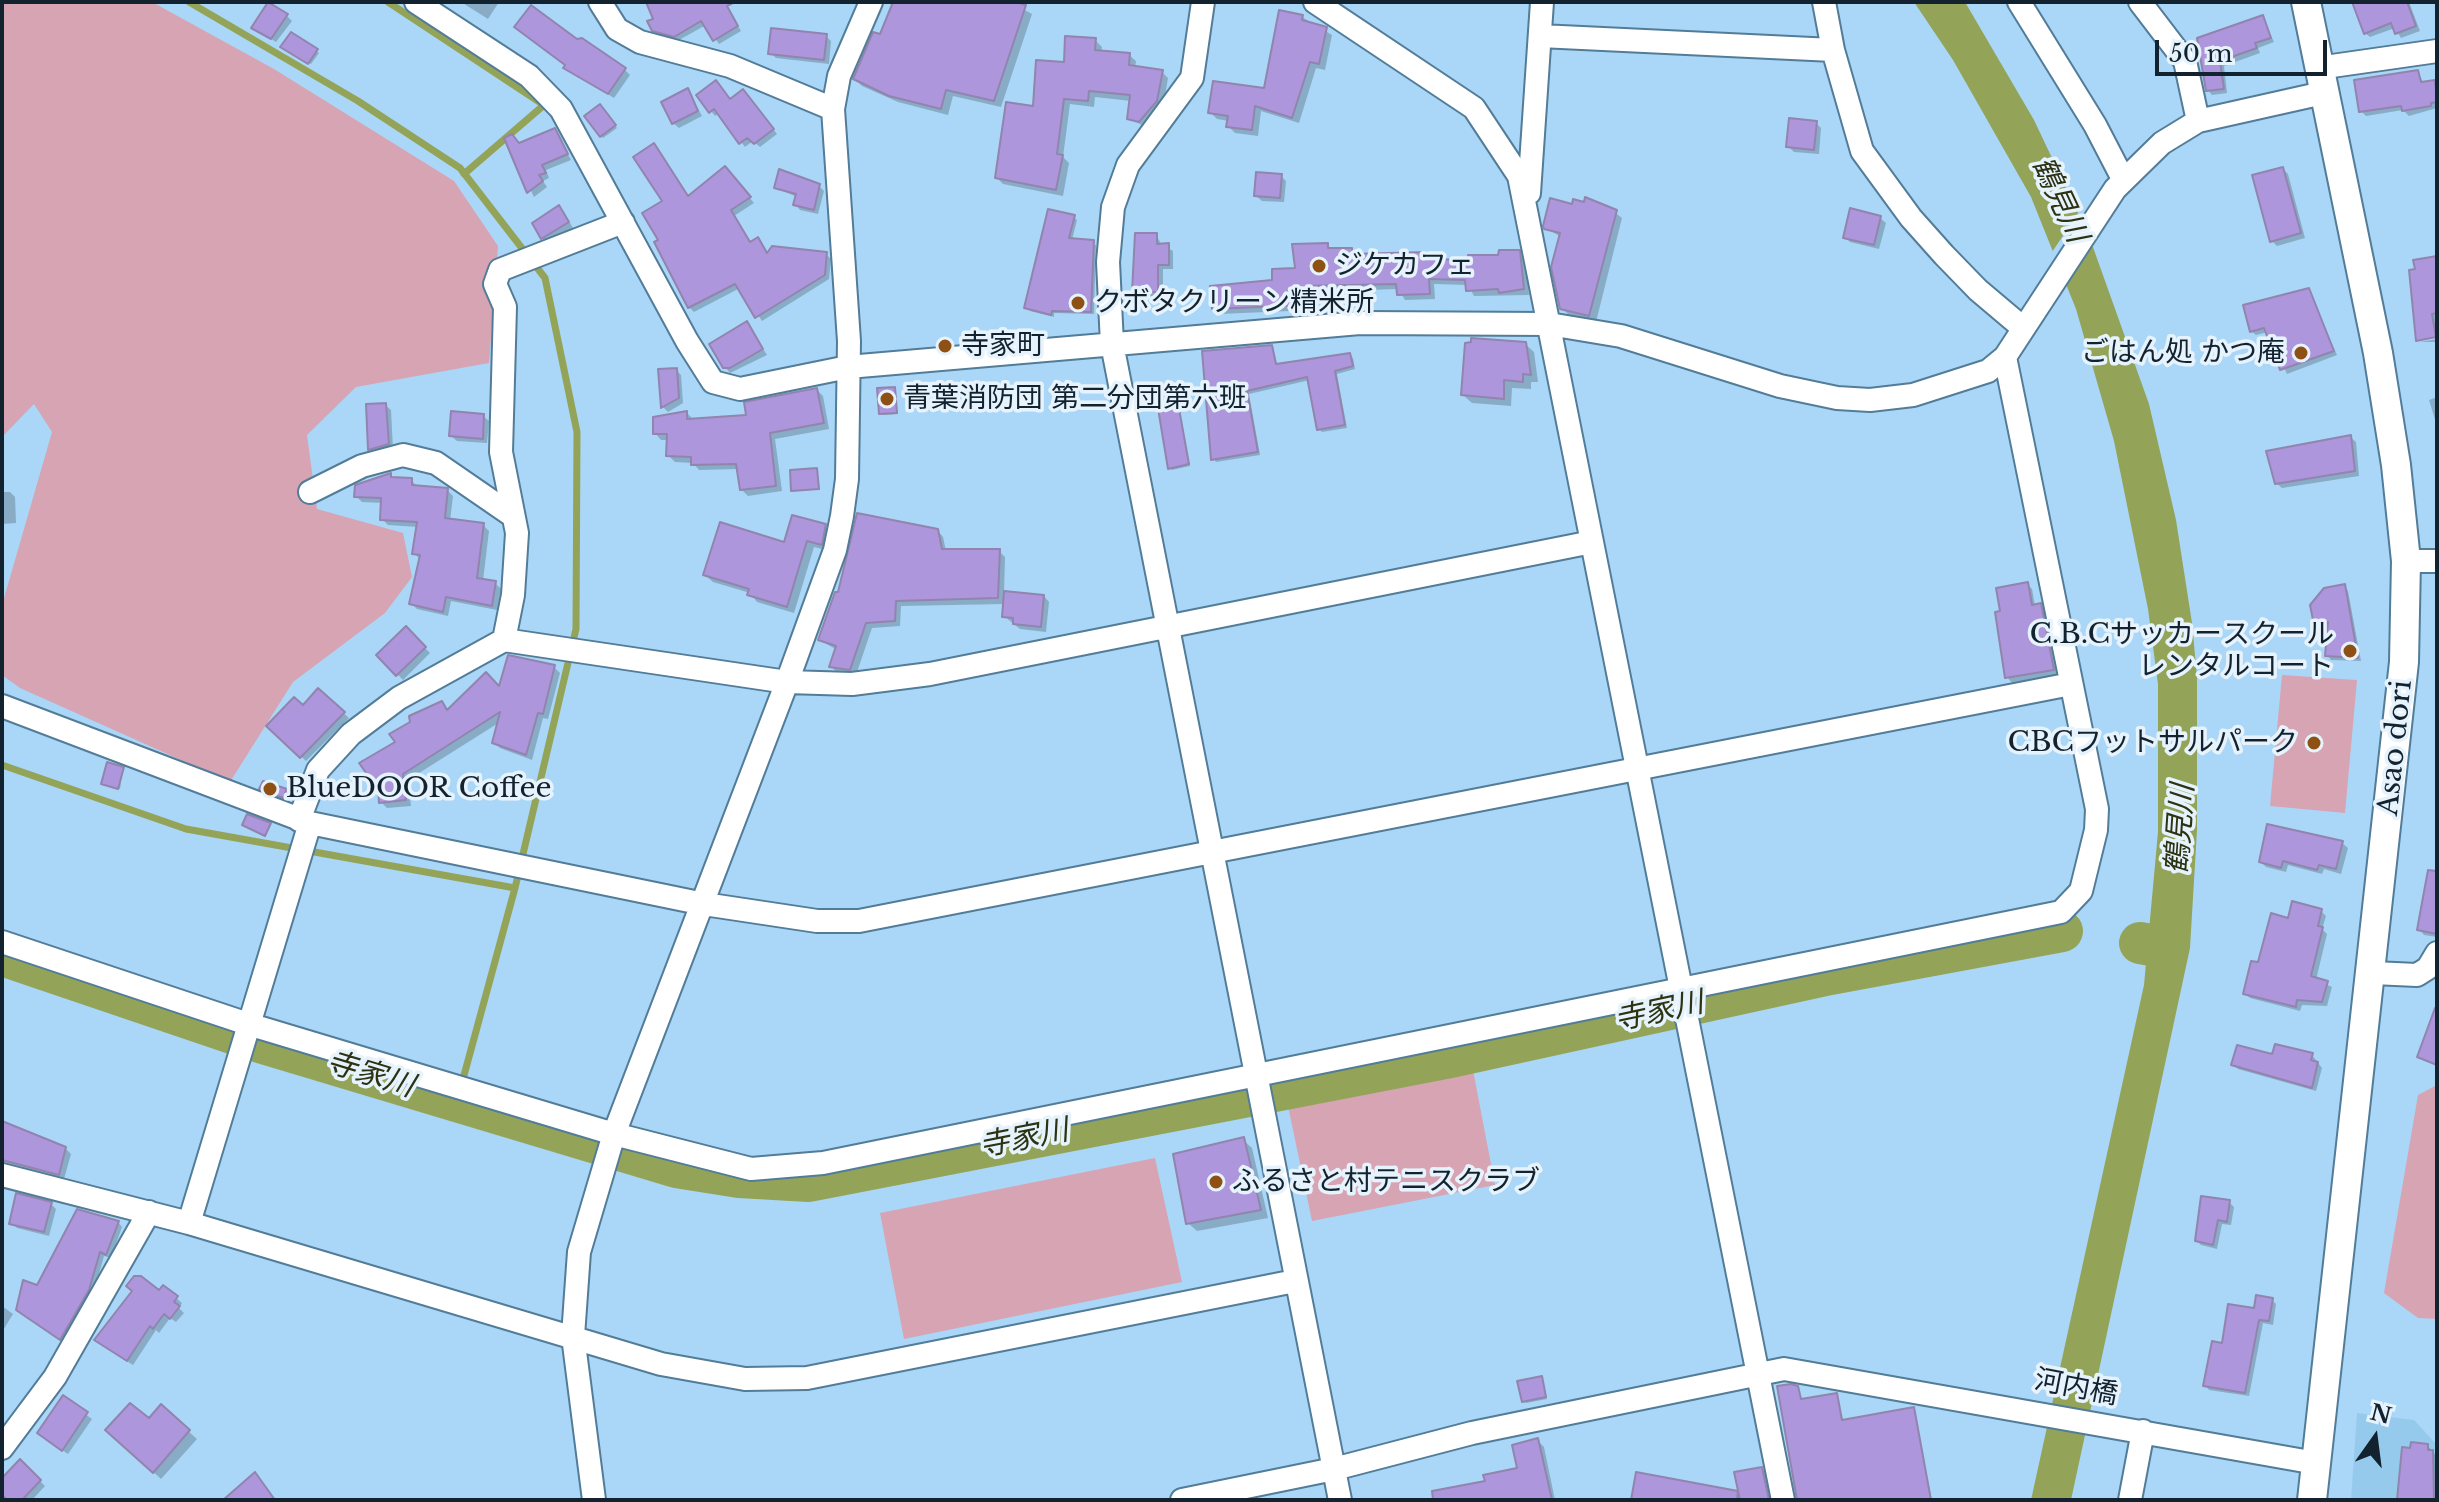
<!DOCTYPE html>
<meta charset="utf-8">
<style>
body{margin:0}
#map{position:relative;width:2439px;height:1502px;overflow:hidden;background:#aad7f7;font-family:"Libre Baskerville",serif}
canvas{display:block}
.frame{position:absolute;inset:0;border:4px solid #12232f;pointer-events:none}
.north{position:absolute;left:2335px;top:1398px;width:80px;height:80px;-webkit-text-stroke:6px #e6f3fd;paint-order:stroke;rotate:14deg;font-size:22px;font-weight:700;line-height:32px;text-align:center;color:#12232f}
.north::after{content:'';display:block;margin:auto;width:28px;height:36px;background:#12232f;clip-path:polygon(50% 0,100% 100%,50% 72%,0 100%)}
.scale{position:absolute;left:2155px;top:40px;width:172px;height:36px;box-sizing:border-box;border:4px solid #12232f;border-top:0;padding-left:10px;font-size:24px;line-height:28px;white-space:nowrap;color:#12232f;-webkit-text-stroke:6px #e6f3fd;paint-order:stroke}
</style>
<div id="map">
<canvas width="2439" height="1502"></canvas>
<div class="frame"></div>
<div class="north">N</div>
<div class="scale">50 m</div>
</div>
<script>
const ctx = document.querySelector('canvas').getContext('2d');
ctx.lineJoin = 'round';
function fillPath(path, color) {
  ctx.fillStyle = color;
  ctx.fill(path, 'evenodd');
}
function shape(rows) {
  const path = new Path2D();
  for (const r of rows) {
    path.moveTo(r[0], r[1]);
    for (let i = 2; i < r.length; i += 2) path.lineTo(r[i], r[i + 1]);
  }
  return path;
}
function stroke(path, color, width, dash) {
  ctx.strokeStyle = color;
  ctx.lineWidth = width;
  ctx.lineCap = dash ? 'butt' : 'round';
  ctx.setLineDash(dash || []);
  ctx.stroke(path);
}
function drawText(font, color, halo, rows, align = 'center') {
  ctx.font = font + ' "Libre Baskerville","Noto Sans JP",serif';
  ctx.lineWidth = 7;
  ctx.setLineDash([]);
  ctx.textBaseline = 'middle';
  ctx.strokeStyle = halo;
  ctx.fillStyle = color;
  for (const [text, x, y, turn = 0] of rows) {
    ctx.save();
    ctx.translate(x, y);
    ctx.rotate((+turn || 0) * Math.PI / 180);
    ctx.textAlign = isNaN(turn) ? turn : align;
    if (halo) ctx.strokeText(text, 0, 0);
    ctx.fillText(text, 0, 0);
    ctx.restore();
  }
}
fillPath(shape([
 [2357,1413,2414,1420,2437,1445,2437,1500,2351,1500]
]), '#96caed');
fillPath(shape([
 [2,2,152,2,274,69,454,181,498,246,489,363,356,387,307,435,317,509,403,533,412,577,385,613,293,682,230,782,20,688,2,675,2,605,52,432,34,404,2,437],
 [2282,675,2357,680,2345,813,2270,806],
 [1473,1070,1495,1185,1312,1221,1288,1106],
 [2437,1085,2437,1319,2418,1318,2384,1293,2418,1095],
 [1155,1158,1182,1282,904,1339,880,1213]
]), '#d7a4b3');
fillPath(shape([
 [1914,2,1965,2,2034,120,2089,236,2149,404,2176,520,2192,623,2197,677,2197,830,2190,948,2071,1500,2031,1500,2144,985,2158,832,2158,684,2148,609,2114,441,2076,309,2031,197,1953,60]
]), '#93a459');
fillPath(shape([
 [2081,209,2096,241,2063,288,2050,255]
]), '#aad7f7');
fillPath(shape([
 [461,2,499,2,488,19],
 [648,2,724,2,741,31,719,44,706,25,679,40,659,35,654,30,655,20],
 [900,2,1010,2,1032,14,1001,107,953,96,948,115,898,102,862,86,855,79],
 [2366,2,2409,2,2420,31,2401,38,2395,28,2370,37,2365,33],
 [286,15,292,21,276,42,254,28],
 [1302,17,1332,35,1325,70,1316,68,1299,123,1261,111,1258,136,1235,133,1228,126,1229,121,1217,119,1211,113,1265,90],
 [2262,17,2274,42,2258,48,2260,53,2224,66,2227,93,2212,95,2208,90,2199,40],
 [291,35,319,53,311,64,285,49],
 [826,36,831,41,829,64,776,58,770,53],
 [1095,40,1102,47,1101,52,1129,55,1136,61,1135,68,1162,72,1168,78,1163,108,1147,128,1129,118,1131,101,1095,97,1094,107,1070,104,1063,157,1069,163,1063,196,1003,184,997,178,1035,109,1066,64],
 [565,68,624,69,630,75,614,98],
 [2418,72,2424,84,2437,85,2437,108,2409,116,2403,110,2366,116,2361,111],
 [688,91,702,116,679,128,673,123],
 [699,96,731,101,748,96,777,134,760,147,753,141,745,147,719,113,715,116],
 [600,107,617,128,603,138,587,117],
 [1816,123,1821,128,1819,154,1794,152,1788,146],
 [555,130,571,160,546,170,549,178,543,181,547,187,534,197,506,139,520,145],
 [2283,169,2288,174,2305,238,2277,246,2272,241],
 [730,174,754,203,734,216,751,244,762,244,768,255,826,254,831,259,829,279,762,321,740,288,694,312,689,307,689,198],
 [1281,176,1286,181,1284,202,1262,201,1256,196],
 [819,186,824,191,818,214,800,210,795,204,797,197,776,188],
 [1586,200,1605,205,1622,218,1596,322,1569,315,1562,308,1561,237,1546,228,1573,206,1585,204],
 [564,213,573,228,548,243,542,238],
 [1074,217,1077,220,1072,240,1096,245,1094,314,1054,313,1054,317,1030,311,1027,307],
 [1880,218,1886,223,1879,249,1850,242,1845,237],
 [1156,235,1162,245,1173,251,1173,269,1163,269,1163,296,1139,296,1134,291],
 [1327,245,1332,250,1351,250,1356,255,1427,254,1433,260,1470,262,1519,252,1525,258,1529,295,1474,296,1468,285,1434,284,1435,299,1405,300,1398,289,1310,292,1312,310,1220,314,1214,308,1297,270],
 [2437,258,2437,335,2419,341,2411,294,2415,294],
 [2308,290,2337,355,2287,374,2268,332,2256,335,2251,331],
 [747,324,767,355,730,373,725,367],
 [2437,339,2437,342,2420,342],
 [1525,344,1534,352,1538,382,1531,382,1531,389,1512,388,1511,406,1472,403,1463,395],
 [1271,347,1278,366,1350,355,1353,358,1355,369,1337,374,1347,428,1322,432,1319,429,1310,380,1249,394,1260,455,1216,462,1213,458,1204,352],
 [676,370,681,375,683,403,668,412,663,407,660,371],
 [894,389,898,414,883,415,881,413],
 [817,390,823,396,829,429,775,439,782,491,748,496,741,489,739,469,699,470,693,463,675,462,668,455,669,440,661,440,655,433,687,413,693,419,749,417],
 [1175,394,1190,466,1172,470,1170,468],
 [2437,397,2437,426,2429,400],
 [385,405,391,410,393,449,375,454,370,449],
 [483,416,489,421,487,443,457,441,451,436],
 [2350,437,2356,442,2359,476,2282,488,2276,483],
 [816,470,820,490,793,490],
 [390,475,394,479,411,480,417,486,447,490,453,496,450,521,483,525,489,531,483,581,495,583,501,589,497,610,451,601,448,616,417,609,411,603,421,560,414,553,418,527,388,525,382,519,383,503,362,502,356,496],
 [2,492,10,492,15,497,16,523,2,524],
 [825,526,832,533,829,551,814,547,794,613,757,602,750,593,713,582,705,575],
 [937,530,943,537,946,551,999,551,1005,557,1004,593,1044,596,1049,602,1046,632,1020,629,1004,616,1005,604,901,606,900,626,872,628,856,675,837,673,831,666,837,650,820,640],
 [2027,584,2032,589,2035,606,2045,611,2058,675,2012,683,2007,677,2002,613],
 [2344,587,2348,591,2361,661,2331,660,2327,655,2330,626,2320,628,2316,624],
 [406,629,430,653,403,680,379,655],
 [554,667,560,673,548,719,543,718,532,760,500,748,494,742,500,722,408,780,411,806,387,808,381,802,397,743,441,703,448,711],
 [319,691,349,718,306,761,269,726,303,708],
 [123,769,120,789,103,783],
 [2342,843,2348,848,2341,874,2324,869,2322,874,2288,865,2286,872,2266,867,2261,862],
 [2437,899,2437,937,2424,935,2419,929],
 [2321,911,2326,916,2322,929,2327,934,2316,980,2332,987,2327,1006,2302,1005,2300,1011,2250,998,2245,993,2259,965,2289,920],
 [2312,1055,2322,1068,2316,1091,2238,1069,2233,1064,2274,1057],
 [2,1123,65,1148,71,1154,64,1179,2,1163],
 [1243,1140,1252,1148,1268,1218,1197,1231,1188,1223],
 [2229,1202,2234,1207,2231,1225,2222,1224,2217,1249,2201,1245,2197,1241],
 [51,1204,56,1209,49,1236,17,1228,11,1223],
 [118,1222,122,1227,111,1258,104,1256,93,1295,65,1343,23,1315,38,1288],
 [163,1287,182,1303,179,1308,184,1313,176,1322,170,1318,159,1333,156,1330,133,1365,101,1345],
 [2272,1300,2276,1304,2273,1325,2263,1323,2249,1396,2209,1390,2205,1385,2223,1346,2255,1311],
 [2,1306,13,1314,2,1332],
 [1542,1378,1547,1399,1526,1403,1524,1401],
 [1797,1388,1802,1401,1836,1395,1843,1421,1913,1409,1932,1500,1799,1500],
 [63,1398,92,1419,68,1454,44,1438],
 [161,1407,197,1439,161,1479,115,1437,149,1421],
 [1538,1441,1544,1447,1555,1500,1446,1500,1520,1469],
 [2428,1446,2437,1457,2437,1500,2399,1500],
 [20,1462,45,1486,32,1500,10,1500,2,1493,2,1481],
 [1761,1469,1769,1477,1774,1500,1633,1500,1638,1474,1741,1493]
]), '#0003');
stroke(shape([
 [189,2,358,101,460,168,545,278,577,432,576,629,515,888,457,1101],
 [388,2,544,105,464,174],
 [2,765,186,829,515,888]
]), '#93a459', 7);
stroke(shape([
 [2140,943,2168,948],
 [2,955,256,1041,676,1167,739,1177,809,1181,1446,1058,1830,974,2062,931]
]), '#93a459', 42);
const building = shape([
 [268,2,288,14,271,39,251,28,268,2],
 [646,2,735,2,727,6,738,26,713,41,701,21,674,37,652,31,647,21,653,19,646,2],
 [893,2,1016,2,1026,5,994,101,946,90,941,109,889,96,853,79,873,32,880,34,893,2],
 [2352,2,2407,2,2416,26,2395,34,2391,23,2364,34,2352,2],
 [531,5,577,39,582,38,626,68,608,94,563,68,565,65,514,27,531,5],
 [1279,10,1303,15,1302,20,1327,27,1319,64,1310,62,1292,118,1255,106,1252,130,1226,127,1228,116,1208,113,1213,81,1264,88,1279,10],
 [2263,15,2271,38,2255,43,2257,48,2220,61,2224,89,2206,91,2197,38,2263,15],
 [771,28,827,34,824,60,768,54,771,28],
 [291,32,318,49,308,64,280,47,291,32],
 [1065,36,1096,38,1095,50,1130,53,1129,65,1163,70,1157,101,1139,122,1127,119,1130,95,1089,91,1088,101,1064,99,1057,154,1063,155,1056,190,995,178,1006,102,1033,106,1036,60,1064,62,1065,36],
 [2418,70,2421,82,2435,80,2437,102,2431,103,2431,106,2402,111,2401,106,2359,112,2354,80,2418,70],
 [716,80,730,99,743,89,774,129,754,144,747,138,739,144,714,109,709,113,696,95,716,80],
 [688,88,698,111,672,124,661,102,688,88],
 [600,104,616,125,600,137,584,116,600,104],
 [1789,118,1817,121,1814,150,1786,147,1789,118],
 [555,128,568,154,542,165,546,173,539,175,543,181,527,193,504,138,512,134,519,143,555,128],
 [654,143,688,196,725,166,751,197,731,210,750,242,758,237,767,253,772,246,827,252,825,275,755,318,735,284,688,308,654,242,658,240,642,213,662,201,633,157,654,143],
 [2283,167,2301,233,2270,242,2252,175,2283,167],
 [779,169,820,184,814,210,793,205,796,194,774,188,779,169],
 [1256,172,1282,174,1280,198,1254,196,1256,172],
 [1585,197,1617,210,1589,316,1560,309,1551,267,1560,233,1544,229,1543,226,1550,198,1572,204,1573,199,1584,202,1585,197],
 [559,205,569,222,541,239,532,223,559,205],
 [1850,208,1881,216,1874,245,1843,238,1850,208],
 [1048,209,1075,215,1069,238,1094,240,1091,312,1052,311,1051,315,1024,308,1048,209],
 [1135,233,1157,233,1157,244,1169,243,1169,265,1158,265,1158,292,1132,292,1135,233],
 [1328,243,1328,248,1352,248,1352,254,1428,252,1429,259,1468,260,1468,255,1498,255,1499,250,1520,250,1524,289,1499,293,1498,289,1466,291,1465,280,1429,279,1430,294,1397,295,1396,284,1306,286,1308,305,1212,309,1210,286,1272,280,1272,269,1295,268,1292,244,1328,243],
 [2437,256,2437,313,2432,314,2436,337,2416,341,2409,270,2415,269,2413,260,2437,256],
 [2309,288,2334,351,2280,370,2264,328,2250,332,2243,305,2309,288],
 [747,321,763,349,730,368,723,368,709,344,747,321],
 [1471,338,1526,342,1531,375,1523,374,1523,382,1504,380,1504,399,1461,395,1465,343,1471,342,1471,338],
 [1272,345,1276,364,1350,353,1353,366,1335,371,1345,425,1317,430,1307,377,1247,391,1258,452,1211,460,1202,351,1272,345],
 [677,368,679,398,661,408,658,369,677,368],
 [895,387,897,413,879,414,877,388,895,387],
 [817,388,824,423,770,433,776,486,740,490,736,464,691,465,691,457,666,456,667,434,653,434,653,417,687,411,687,419,746,415,744,402,817,388],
 [1176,392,1189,464,1168,469,1156,396,1176,392],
 [386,403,389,444,368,450,366,404,386,403],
 [451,411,484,414,483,439,449,436,451,411],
 [2351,435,2355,471,2275,484,2266,451,2351,435],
 [817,468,819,489,791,491,790,470,817,468],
 [391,473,391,477,412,478,412,485,448,488,445,518,484,523,477,578,496,581,492,606,446,597,443,612,409,604,420,555,412,554,417,522,380,520,381,498,354,497,355,485,391,473],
 [857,513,938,529,942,549,1000,549,998,598,896,601,895,621,866,623,850,670,829,667,836,646,818,640,835,592,838,592,857,513],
 [792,515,826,524,822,545,807,541,787,607,747,595,749,589,703,575,720,522,784,542,792,515],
 [2028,582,2032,605,2041,603,2054,670,2005,678,1995,612,2000,611,1996,588,2028,582],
 [2345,584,2358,658,2325,656,2328,622,2314,625,2310,605,2324,588,2345,584],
 [1004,591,1044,595,1041,627,1013,624,1013,618,1002,617,1004,591],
 [406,626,426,647,396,676,376,655,406,626],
 [508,655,555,665,543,714,538,713,526,755,492,743,500,712,403,774,406,800,379,803,378,790,359,763,395,742,389,734,410,722,409,716,442,701,447,710,486,672,499,686,508,655],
 [318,688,345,712,300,758,266,726,294,697,303,705,318,688],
 [107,762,124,767,118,789,101,784,107,762],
 [263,781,287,789,283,798,259,789,263,781],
 [247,814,271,823,265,836,242,825,247,814],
 [2267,824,2343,841,2336,869,2319,865,2317,870,2283,861,2281,868,2259,862,2267,824],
 [2428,870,2437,871,2437,934,2417,930,2428,870],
 [2292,901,2322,909,2318,926,2323,927,2311,976,2328,981,2322,1002,2297,1000,2296,1007,2243,994,2251,961,2258,962,2271,913,2288,918,2292,901],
 [2435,1008,2437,1008,2437,1065,2417,1057,2435,1008],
 [2275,1044,2313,1053,2311,1060,2318,1062,2312,1088,2231,1065,2237,1045,2272,1054,2275,1044],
 [2,1121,66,1147,59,1175,2,1160,2,1121],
 [1244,1137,1261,1210,1186,1224,1173,1154,1244,1137],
 [16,1193,52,1202,44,1232,9,1224,16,1193],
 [2201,1196,2230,1200,2227,1222,2218,1220,2213,1245,2195,1241,2201,1196],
 [77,1209,119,1221,106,1255,100,1252,89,1290,60,1340,16,1310,23,1280,37,1285,77,1209],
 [134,1276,141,1276,159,1290,163,1285,178,1296,174,1302,180,1306,170,1319,164,1314,153,1329,150,1326,127,1361,94,1340,132,1291,126,1286,134,1276],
 [2256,1295,2273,1298,2269,1321,2259,1320,2245,1393,2203,1386,2212,1341,2222,1343,2228,1304,2254,1308,2256,1295],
 [1542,1376,1546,1397,1522,1402,1517,1381,1542,1376],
 [1791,1384,1798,1386,1801,1399,1837,1393,1842,1420,1914,1407,1931,1500,1797,1500,1777,1386,1791,1384],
 [63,1395,88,1412,62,1451,37,1433,63,1395],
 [130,1403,149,1418,161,1404,190,1430,153,1473,105,1430,130,1403],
 [1538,1438,1552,1500,1433,1500,1432,1491,1485,1481,1483,1475,1517,1468,1512,1445,1538,1438],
 [2411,1442,2428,1444,2428,1450,2433,1450,2434,1500,2397,1500,2402,1447,2410,1448,2411,1442],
 [20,1459,41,1480,22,1500,7,1500,2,1495,2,1478,20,1459],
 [1762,1467,1769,1500,1740,1500,1734,1472,1762,1467],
 [255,1472,275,1500,223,1500,255,1472],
 [1636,1472,1738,1491,1737,1500,1631,1500,1636,1472]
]);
fillPath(building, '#ad96db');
stroke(building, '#9184ae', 2);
const minor = shape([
 [416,2,529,76,561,109,687,341,713,382,740,389,848,367,1360,323,1549,324,1621,336,1780,386,1837,398,1870,400,1913,395,1988,371,2005,357,2115,189,2162,143,2198,121,2323,93],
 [600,2,617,29,640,42,730,66,833,109],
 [1203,2,1192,78,1128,165,1113,207,1108,262,1112,344,1340,1500],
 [1315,2,1474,108,1519,176,1783,1500],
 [1824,2,1833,50,1862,151,1911,218,1944,255,1978,290,2023,328],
 [2019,2,2095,125,2123,179],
 [2140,2,2185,61,2198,121],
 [1540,36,1833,50],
 [2318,68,2437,51],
 [1529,193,1542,2],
 [310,492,362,466,403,455,436,463,513,516],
 [2406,561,2437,561],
 [504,640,787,682,852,684,930,674,1592,542],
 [2,706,310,823,704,904,817,921,859,921,2071,684],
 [299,820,318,770,351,734,399,698,504,640,513,595,517,533,501,452,505,307,495,284,500,270,623,222],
 [2,942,248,1024,614,1134,751,1169,823,1163,2061,912,2081,891,2096,830,2097,809,2005,357],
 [2373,973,2417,975,2428,968,2437,953],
 [2,1175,189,1223,661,1364,745,1379,807,1378,1295,1281],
 [189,1223,310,823],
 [2,1448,55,1377,149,1212],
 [594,1500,573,1336,579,1252,614,1134,787,682,835,550,842,516,847,479,849,341,833,109,839,76,871,2],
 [1182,1500,1334,1469,1472,1433,1784,1369,2316,1463],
 [2130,1500,2143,1431]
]);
const major = shape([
 [2306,2,2378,353,2396,465,2406,561,2404,662,2312,1500]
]);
stroke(minor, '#527c98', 26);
stroke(major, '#527c98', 32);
stroke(minor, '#fff', 22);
stroke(major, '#fff', 28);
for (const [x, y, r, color] of [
 [1319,266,8,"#8e5113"],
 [1078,303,8,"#8e5113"],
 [945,346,8,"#8e5113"],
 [2301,353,8,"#8e5113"],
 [887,399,8,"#8e5113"],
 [2350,651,8,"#8e5113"],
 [2314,743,8,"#8e5113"],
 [270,789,8,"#8e5113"],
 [1216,1182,8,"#8e5113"]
]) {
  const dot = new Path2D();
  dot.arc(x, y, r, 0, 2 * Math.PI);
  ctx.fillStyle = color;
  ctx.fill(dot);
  stroke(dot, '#e6f3fd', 3);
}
drawText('28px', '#12232f', '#e6f3fd', [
 ["ジケカフェ",1335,266],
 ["クボタクリーン精米所",1094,303],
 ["寺家町",961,346],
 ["ごはん処 かつ庵",2285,353,"right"],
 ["青葉消防団 第二分団第六班",903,399],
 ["C.B.Cサッカースクール",2334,635,"right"],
 ["レンタルコート",2334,667,"right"],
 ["CBCフットサルパーク",2298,743,"right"],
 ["BlueDOOR Coffee",286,789],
 ["ふるさと村テニスクラブ",1232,1182]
], 'left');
drawText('28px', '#12232f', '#e6f3fd', [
 ["Asao dori",2396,748,-84],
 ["河内橋",2076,1388,11]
]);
drawText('italic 30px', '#2c3212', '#e6f3fd', [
 ["鶴見川",2059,200,65],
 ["鶴見川",2181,829,-86],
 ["寺家川",1659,1012,-12],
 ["寺家川",370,1075,17],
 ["寺家川",1024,1139,-11]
]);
</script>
